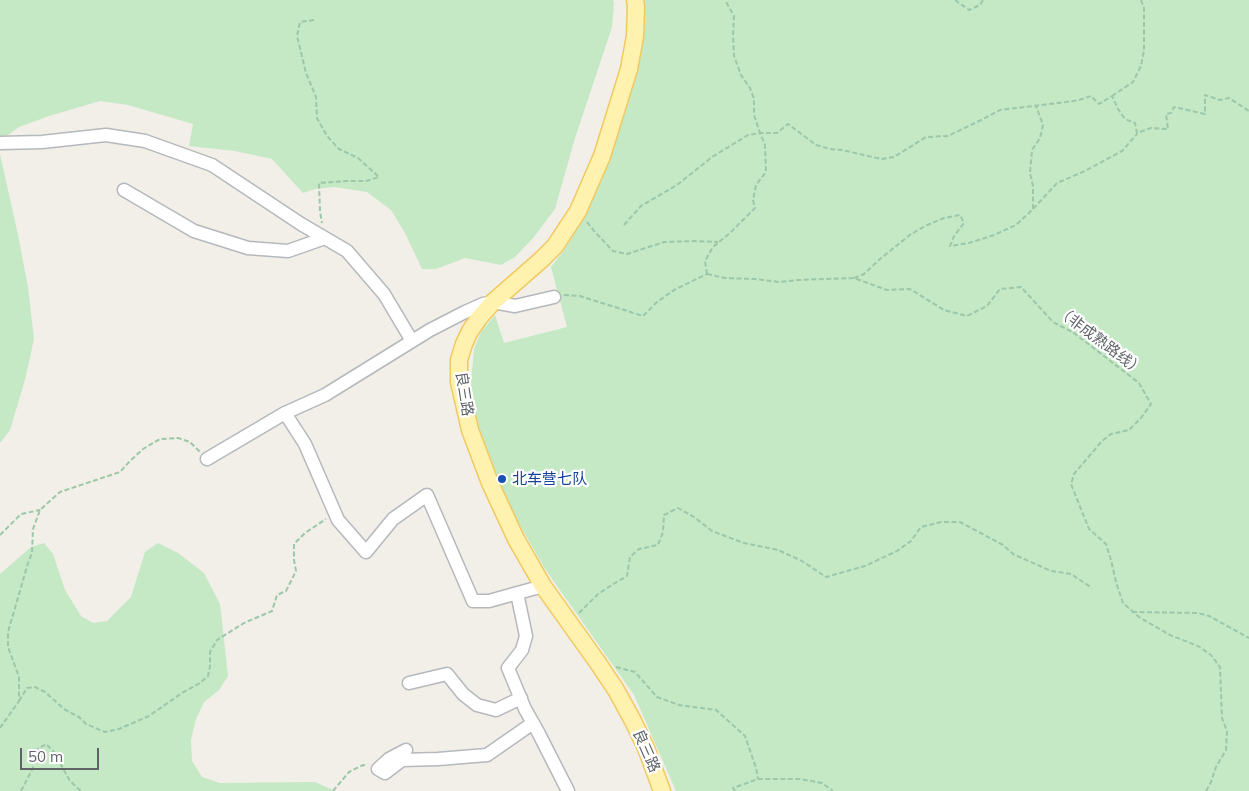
<!DOCTYPE html>
<meta charset="utf-8">
<style>
body{margin:0}
#map{position:relative;width:1249px;height:791px;overflow:hidden;background:#f1efe8;font-family:Mulish,sans-serif}
canvas{display:block}
.scale{position:absolute;left:20px;top:748px;width:79px;height:22px;box-sizing:border-box;border:2px solid #5f6368;border-top:0;padding-left:6px;font-size:15px;line-height:18px;white-space:nowrap;color:#5f6368;-webkit-text-stroke:4px #fff;paint-order:stroke}
</style>
<div id="map">
<canvas width="1249" height="791"></canvas>
<div class="scale">50 m</div>
</div>
<script>
const ctx = document.querySelector('canvas').getContext('2d');
ctx.lineJoin = 'round';
function fillPath(path, color) {
  ctx.fillStyle = color;
  ctx.fill(path, 'evenodd');
}
function shape(rows) {
  const path = new Path2D();
  for (const r of rows) {
    path.moveTo(r[0], r[1]);
    for (let i = 2; i < r.length; i += 2) path.lineTo(r[i], r[i + 1]);
  }
  return path;
}
function stroke(path, color, width, dash) {
  ctx.strokeStyle = color;
  ctx.lineWidth = width;
  ctx.lineCap = dash ? 'butt' : 'round';
  ctx.setLineDash(dash || []);
  ctx.stroke(path);
}
function drawText(font, color, halo, rows, align = 'center') {
  ctx.font = font + ' Mulish,"Noto Sans SC",sans-serif';
  ctx.lineWidth = 4.5;
  ctx.setLineDash([]);
  ctx.textBaseline = 'middle';
  ctx.strokeStyle = halo;
  ctx.fillStyle = color;
  for (const [text, x, y, turn = 0] of rows) {
    ctx.save();
    ctx.translate(x, y);
    ctx.rotate((+turn || 0) * Math.PI / 180);
    ctx.textAlign = isNaN(turn) ? turn : align;
    if (halo) ctx.strokeText(text, 0, 0);
    ctx.fillText(text, 0, 0);
    ctx.restore();
  }
}
fillPath(shape([
 [0,0,613,0,614,3,612,27,575,138,555,209,534,237,515,257,501,265,465,258,436,269,422,269,405,233,391,210,367,192,335,187,315,189,303,193,272,159,235,151,189,146,193,124,128,105,100,101,49,116,19,127,0,141],
 [641,0,1249,0,1249,791,676,791,634,695,545,569,509,506,492,469,481,438,474,416,470,394,474,349,481,332,495,315,504,343,567,327,551,267,564,250,575,232,585,211],
 [0,154,18,235,28,287,34,339,25,380,10,430,0,443],
 [44,543,53,554,65,590,81,616,93,623,107,621,131,597,145,552,158,543,178,553,204,573,220,604,228,676,219,690,204,702,196,719,191,740,192,761,202,777,220,783,315,782,335,791,0,791,0,574,31,547]
]), '#c5e8c5');
const minor = shape([
 [0,143,42,142,106,135,145,141,212,165,301,224,347,251,384,294,412,341],
 [124,190,194,231,248,248,288,251,325,238],
 [207,459,285,413],
 [543,586,489,601,473,601,427,495,393,519,366,552,338,520,305,444,285,413,325,395,430,330,465,312,483,304,493,302,515,306,554,297],
 [517,593,526,636,522,650,508,668,525,709,538,732,568,791],
 [409,683,447,674,463,694,477,705,496,710,521,698],
 [406,750,389,759,378,769,385,773,402,760,438,759,487,755,533,723]
]);
const major = shape([
 [635,0,636,6,635,36,629,69,602,156,578,211,555,246,541,260,493,302,479,318,470,331,464,344,459,360,459,382,470,430,490,483,516,539,543,586,598,663,616,690,633,721,646,748,662,791]
]);
stroke(minor, '#b5b8bc', 15);
stroke(major, '#f2c960', 19);
stroke(shape([
 [955,0,969,10,980,5,983,0],
 [314,20,300,22,297,36,306,73,316,97,317,118,327,136,339,149,358,158,379,177,366,181,346,181,319,183,320,211,322,223],
 [1112,96,1133,82,1141,66,1144,50,1144,8,1141,0],
 [1033,209,1033,186,1030,173,1032,150,1040,138,1043,125,1036,106],
 [587,222,595,232,613,251,627,254,664,242,693,241,718,242],
 [624,225,641,206,677,185,712,157,748,135,760,133,754,115,754,99,750,88,741,75,734,56,733,36,734,16,725,0],
 [707,274,725,278,755,279,779,282,798,280,854,278,887,290,910,289,944,310,967,316,987,306,1000,289,1021,287,1053,322,1074,333,1139,383,1151,404,1141,418,1129,430,1111,434,1102,441,1074,474,1071,484,1089,529,1106,544,1111,560,1116,582,1123,603,1139,617,1170,635,1198,646,1211,655,1220,667,1222,718,1227,731,1226,750,1216,767,1211,782,1206,791],
 [707,274,705,261,713,247,730,233,755,208,753,200,756,185,766,172,765,145,760,133,777,133,788,124,816,145,830,149,842,150,881,159,894,157,926,137,948,136,983,119,1000,110,1066,102,1079,100,1091,96,1099,104,1112,96,1118,109,1125,119,1135,123,1137,133,1151,128,1168,129,1166,114,1171,113,1174,107,1205,114,1205,95,1220,100,1229,98,1249,111],
 [854,278,864,274,880,259,911,234,925,226,944,218,960,215,964,223,954,236,950,246,969,243,994,235,1016,225,1033,209,1057,183,1085,171,1122,151,1137,134],
 [564,295,580,296,643,316,657,302,674,290,707,274],
 [0,535,21,514,40,510],
 [1132,612,1198,613,1209,616,1249,638],
 [579,613,598,594,615,583,627,576,630,557,639,549,658,545,663,532,664,515,678,508,694,517,712,531,744,543,778,550,802,561,826,577,865,566,897,551,911,541,921,527,941,522,960,522,1003,545,1013,554,1051,571,1071,574,1092,588],
 [616,667,635,672,657,697,679,705,716,710,745,736,756,768,758,779],
 [19,701,27,688,35,687,45,692,64,709,79,717,86,724,105,732,119,729,149,716,182,693,200,683,208,676,210,666,210,652,217,640,244,623,272,611,277,595,286,591,296,571,294,560,294,544,305,533,326,519],
 [0,728,19,701,19,677,8,647,8,632,28,563,32,553,33,529,40,510,60,492,120,472,130,461,143,449,160,439,178,438,190,442,200,452],
 [21,791,33,768,31,753,46,744,54,752,70,781,81,791],
 [333,791,349,772,363,765,367,766],
 [735,791,733,788,758,779,800,779,822,783,833,791]
]), '#9cc7a9', 2, [5, 2.5]);
stroke(minor, '#fff', 12);
stroke(major, '#fff2af', 16);
for (const [x, y, r, color] of [
 [502,479,5,"#1a4fb4"]
]) {
  const dot = new Path2D();
  dot.arc(x, y, r, 0, 2 * Math.PI);
  ctx.fillStyle = color;
  ctx.fill(dot);
  stroke(dot, '#fff', 2);
}
drawText('15px', '#5f6368', '#fff', [
 ["（非成熟路线）",1100,341,37],
 ["良三路",464,394,81],
 ["良三路",646,751,66]
]);
drawText('15px', '#164399', '#fff', [
 ["北车营七队",512,479]
], 'left');
</script>
